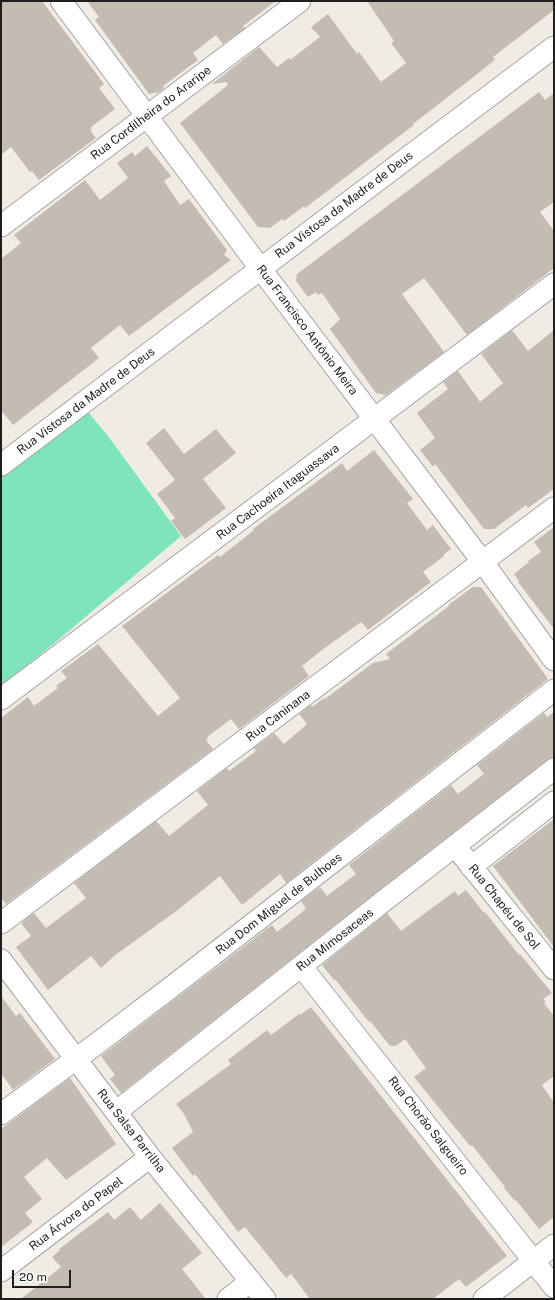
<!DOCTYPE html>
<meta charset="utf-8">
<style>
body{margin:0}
#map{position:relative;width:555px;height:1300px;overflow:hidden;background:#f0ece4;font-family:"Public Sans",sans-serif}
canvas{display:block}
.frame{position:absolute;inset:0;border:2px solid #1e1e1e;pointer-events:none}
.scale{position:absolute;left:12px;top:1270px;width:59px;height:18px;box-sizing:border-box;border:2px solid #1e1e1e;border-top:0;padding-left:5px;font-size:12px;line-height:14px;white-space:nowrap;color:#1e1e1e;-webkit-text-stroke:3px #fff;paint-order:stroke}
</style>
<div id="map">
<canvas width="555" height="1300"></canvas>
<div class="frame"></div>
<div class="scale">20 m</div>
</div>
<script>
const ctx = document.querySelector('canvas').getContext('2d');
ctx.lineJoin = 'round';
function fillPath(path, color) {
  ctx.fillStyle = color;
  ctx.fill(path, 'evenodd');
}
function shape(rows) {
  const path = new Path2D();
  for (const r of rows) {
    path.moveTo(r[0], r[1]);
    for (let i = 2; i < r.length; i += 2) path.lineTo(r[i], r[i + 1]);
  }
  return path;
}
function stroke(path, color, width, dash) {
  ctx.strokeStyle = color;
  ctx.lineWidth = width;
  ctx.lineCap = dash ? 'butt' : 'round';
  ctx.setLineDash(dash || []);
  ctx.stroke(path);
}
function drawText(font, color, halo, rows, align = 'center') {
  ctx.font = font + ' "Public Sans",sans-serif';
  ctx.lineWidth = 4;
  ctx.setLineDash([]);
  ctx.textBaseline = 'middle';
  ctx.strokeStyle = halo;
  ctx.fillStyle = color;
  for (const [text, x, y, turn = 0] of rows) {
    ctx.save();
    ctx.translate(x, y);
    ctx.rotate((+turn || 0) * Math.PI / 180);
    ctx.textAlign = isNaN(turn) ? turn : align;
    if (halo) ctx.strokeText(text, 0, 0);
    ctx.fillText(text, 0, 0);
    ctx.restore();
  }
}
fillPath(shape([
 [88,412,108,436,181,536,57,641,1,686,1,475]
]), '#7de4bb');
fillPath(shape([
 [1,1,42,1,104,84,99,88,115,109,91,127,92,129,90,130,96,138,39,180,32,171,30,172,11,147,1,155],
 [87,1,276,1,243,26,245,28,223,44,216,35,193,53,198,60,163,86,164,88,159,92,149,94,95,20,99,17],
 [367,1,554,1,554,10,493,57,495,60,413,124,414,125,305,208,304,206,284,221,282,219,270,228,258,227,180,123,228,85,226,82,212,84,259,47,277,67,289,58,290,60,320,37,311,27,328,14,357,54,359,52,381,82,406,63,391,43,394,41],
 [539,92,545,100,554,93,554,202,540,212,554,231,554,268,467,335,424,278,402,294,444,352,386,395,376,393,330,329,340,319,322,293,318,295,316,292,308,297,296,281,297,274],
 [147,146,171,176,164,181,180,205,189,199,227,250,224,255,231,260,129,336,120,325,91,348,99,358,13,425,1,410,1,259,21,243,14,235,85,180,100,200,128,178,117,163,132,152,135,156],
 [512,330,528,351,554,330,554,489,528,508,526,505,494,529,484,529,435,464,433,467,420,450,435,438,417,413,448,389,443,382,458,371,480,402,503,383,481,354],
 [164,428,184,454,216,429,236,453,203,479,226,508,185,539,171,521,175,518,157,494,175,480,146,443],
 [374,450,413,499,407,503,427,530,433,525,451,549,444,554,444,556,423,572,431,582,368,630,361,622,322,650,302,666,309,676,239,729,231,719,207,737,208,738,206,740,213,749,6,904,1,898,1,718,28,697,34,706,58,688,56,686,67,678,61,671,98,644,158,716,180,698,122,626,218,555,220,557,254,530,253,529,342,463,347,471],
 [554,527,554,629,518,582,519,581,514,574,529,562,528,561,541,552,534,542],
 [473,587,481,587,548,679,286,883,280,874,242,905,220,876,179,909,114,956,101,968,91,956,48,990,16,947,31,936,21,923,34,913,46,928,86,898,74,883,156,821,169,836,208,805,197,791,227,768,229,771,256,751,254,748,274,733,284,744,307,724,299,714,311,705,312,707,324,698,325,699,373,663,390,659,386,654,449,606,448,605],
 [554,712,554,757,547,760,378,891,121,1093,110,1079,115,1075,101,1056,272,925,277,932,306,909,301,901,320,887,327,896,356,874,349,865,451,785,458,794,484,774,477,765,544,713,547,717],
 [554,819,554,947,493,866],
 [466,890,484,913,485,912,519,955,520,954,552,993,543,999,546,1002,544,1003,554,1016,554,1076,542,1085,554,1103,554,1217,539,1229,516,1200,515,1201,504,1188,505,1187,472,1145,470,1146,414,1077,426,1068,405,1039,396,1046,390,1046,370,1021,369,1022,335,979,334,980,322,965,387,913,401,931,455,891,458,896],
 [1,996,16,1016,20,1013,55,1059,13,1090,1,1073],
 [311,1007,507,1256,466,1287,459,1279,433,1299,310,1299,291,1274,286,1278,245,1227,238,1232,195,1174,193,1176,172,1148,193,1132,184,1114,176,1104,231,1064,228,1060,267,1030,271,1035,299,1014,300,1015],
 [70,1078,116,1144,66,1180,47,1158,24,1177,42,1199,25,1213,33,1222,1,1247,1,1129],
 [160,1203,202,1253,182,1269,206,1299,21,1299,61,1267,52,1257,60,1250,59,1249,108,1212,114,1220,130,1207,141,1220]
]), '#c4bbb3');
const street = shape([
 [61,1,260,268,482,561,554,660],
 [1,226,300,1],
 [1,465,554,47],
 [1,699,554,284],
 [455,846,554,969],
 [471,867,554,802],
 [1,923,554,508],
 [1,960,150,1157,265,1299],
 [301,966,554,1287],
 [116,1112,385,900,554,769],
 [1,1114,95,1045,174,985,554,690],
 [1,1271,150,1157],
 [228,1299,251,1281],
 [484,1299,554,1245]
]);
stroke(street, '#a5a5a5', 23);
stroke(street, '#fff', 21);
drawText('12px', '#1e1e1e', '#fff', [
 ["Rua Cordilheira do Araripe",151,113,-37],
 ["Rua Vistosa da Madre de Deus",344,205,-37],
 ["Rua Francisco Antônio Meira",307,330,53],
 ["Rua Vistosa da Madre de Deus",86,401,-37],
 ["Rua Cachoeira Itaguassava",278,492,-37],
 ["Rua Caninana",278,716,-37],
 ["Rua Dom Miguel de Bulhoes",279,904,-38],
 ["Rua Chapéu de Sol",504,907,51],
 ["Rua Mimosaceas",335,940,-38],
 ["Rua Chorão Salgueiro",428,1126,52],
 ["Rua Salsa Parrilha",131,1131,52],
 ["Rua Árvore do Papel",76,1214,-37]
]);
</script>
